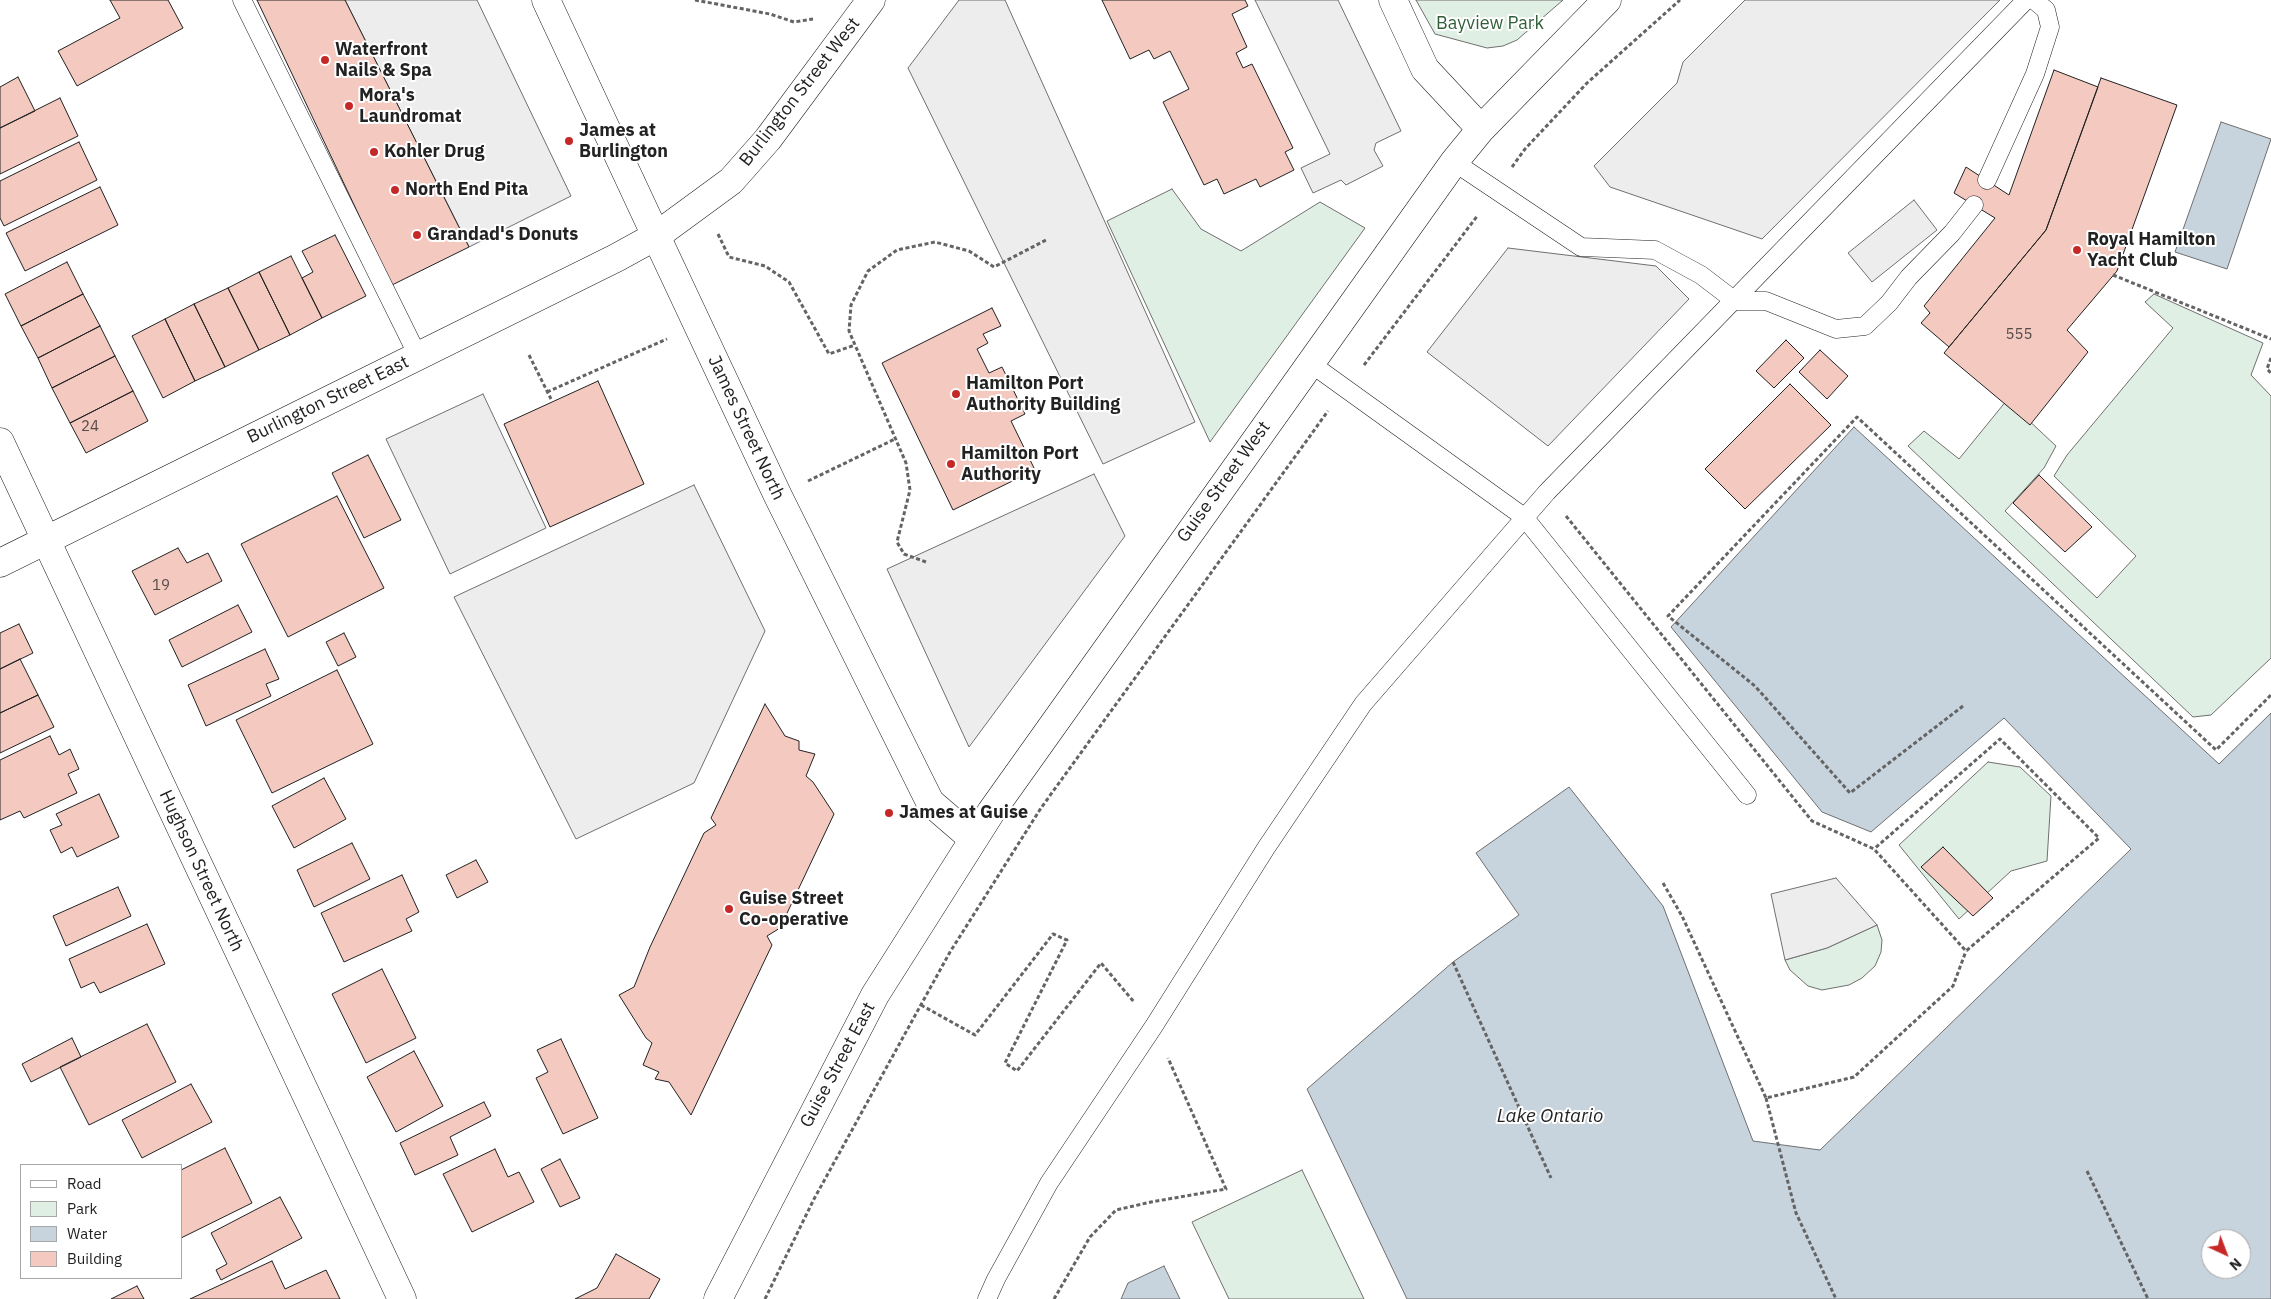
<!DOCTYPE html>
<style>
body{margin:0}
#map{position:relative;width:2271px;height:1299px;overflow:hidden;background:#fff;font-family:"IBM Plex Sans",sans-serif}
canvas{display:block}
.legend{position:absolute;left:20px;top:1164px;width:162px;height:115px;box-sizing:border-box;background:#fff;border:1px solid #a7a7a7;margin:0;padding:6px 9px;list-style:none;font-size:15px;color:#222}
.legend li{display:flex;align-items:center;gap:10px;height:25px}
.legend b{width:25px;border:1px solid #a7a7a7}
.north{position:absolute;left:2201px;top:1229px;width:50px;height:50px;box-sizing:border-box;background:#fff;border:1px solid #a7a7a7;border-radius:50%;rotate:137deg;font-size:14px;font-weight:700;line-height:20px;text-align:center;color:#222}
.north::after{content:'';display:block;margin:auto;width:18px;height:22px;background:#c62828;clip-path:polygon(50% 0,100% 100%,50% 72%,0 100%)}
</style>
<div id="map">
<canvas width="2271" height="1299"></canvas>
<ul class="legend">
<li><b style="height:6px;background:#fff"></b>Road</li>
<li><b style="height:14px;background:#e0efe3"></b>Park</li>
<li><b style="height:14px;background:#c7d3dd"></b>Water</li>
<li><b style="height:14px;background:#f3c9c0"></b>Building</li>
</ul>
<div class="north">N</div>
</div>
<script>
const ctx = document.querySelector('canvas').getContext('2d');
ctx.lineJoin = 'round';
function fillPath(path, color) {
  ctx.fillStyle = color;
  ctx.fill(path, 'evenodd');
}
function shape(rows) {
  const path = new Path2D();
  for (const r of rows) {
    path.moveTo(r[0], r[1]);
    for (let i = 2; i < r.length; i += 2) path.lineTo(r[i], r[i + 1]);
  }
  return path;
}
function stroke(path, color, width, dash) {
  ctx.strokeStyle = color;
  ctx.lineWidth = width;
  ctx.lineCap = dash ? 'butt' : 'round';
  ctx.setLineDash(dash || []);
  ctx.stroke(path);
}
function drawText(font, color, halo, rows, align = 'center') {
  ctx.font = font + ' "IBM Plex Sans",sans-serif';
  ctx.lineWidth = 4;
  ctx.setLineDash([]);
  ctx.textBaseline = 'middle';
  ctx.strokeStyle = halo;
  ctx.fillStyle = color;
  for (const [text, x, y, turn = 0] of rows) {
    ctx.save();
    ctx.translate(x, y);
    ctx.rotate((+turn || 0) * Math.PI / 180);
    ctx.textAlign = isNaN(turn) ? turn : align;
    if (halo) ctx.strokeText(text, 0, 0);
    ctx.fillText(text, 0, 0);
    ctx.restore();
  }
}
const green = shape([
 [1416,0,1563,0,1517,40,1503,46,1487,48,1435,34,1416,0],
 [1172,189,1201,229,1241,251,1320,202,1365,228,1210,442,1107,221,1172,189],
 [2154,294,2263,343,2251,375,2271,396,2271,658,2211,715,2193,717,1908,446,1924,431,1959,459,2007,400,2056,446,2044,468,2005,511,2097,598,2136,556,2054,476,2067,455,2173,328,2145,302,2154,294],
 [1988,762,2020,767,2051,796,2047,861,2011,871,1959,919,1899,845,1988,762],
 [1877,925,1882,940,1881,952,1875,966,1862,978,1849,985,1822,990,1808,986,1790,970,1785,960,1827,948,1877,925],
 [1302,1170,1364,1299,1229,1299,1192,1222,1302,1170]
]);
fillPath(green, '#e0efe3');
stroke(green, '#6f6f6f', 1);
const parking = shape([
 [345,0,477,0,571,196,469,247,345,0],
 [959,0,1005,0,1195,422,1103,464,908,68,959,0],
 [1255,0,1338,0,1401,131,1376,143,1374,150,1383,166,1346,185,1341,180,1313,193,1301,168,1330,154,1255,0],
 [1745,0,2000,0,1762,239,1610,187,1594,166,1677,83,1683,62,1745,0],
 [1914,200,1937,230,1872,282,1848,253,1914,200],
 [1508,248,1656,266,1689,299,1548,446,1427,352,1508,248],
 [483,394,546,528,450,574,386,439,483,394],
 [1094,474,1125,536,969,747,887,569,1094,474],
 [694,485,765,631,694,783,576,839,454,597,694,485],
 [1836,878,1877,925,1827,948,1785,960,1771,894,1836,878]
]);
fillPath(parking, '#ededed');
stroke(parking, '#6f6f6f', 1);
const water = shape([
 [2221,122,2271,139,2227,269,2175,252,2221,122],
 [1854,427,2219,764,2271,713,2271,1299,1407,1299,1307,1089,1453,962,1519,915,1476,853,1569,787,1663,906,1753,1141,1820,1150,2131,849,2004,718,1871,832,1822,812,1671,627,1854,427],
 [2211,1239,2241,1239,2241,1269,2211,1269,2211,1239],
 [1164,1266,1180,1299,1121,1299,1128,1283,1164,1266]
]);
fillPath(water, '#c7d3dd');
stroke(water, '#6f6f6f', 1);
const building = shape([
 [110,0,168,0,183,28,77,86,58,51,120,18,110,0],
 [257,0,345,0,469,247,392,285,257,0],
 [1102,0,1245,0,1248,6,1232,14,1247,47,1236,53,1243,68,1252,64,1293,148,1285,152,1294,170,1260,187,1256,179,1224,194,1217,179,1204,185,1163,102,1189,89,1170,51,1154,59,1149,50,1130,59,1102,0],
 [2054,70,2098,87,2046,230,1949,347,1921,323,1930,313,1924,306,1995,218,1954,193,1966,167,2009,195,2054,70],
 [18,77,35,111,0,128,0,87,18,77],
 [2101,78,2177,105,2117,271,2067,330,2088,352,2030,425,1944,353,2046,230,2101,78],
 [60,98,78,136,0,174,0,128,60,98],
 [79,142,97,180,4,226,0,218,0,181,79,142],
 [100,187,118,225,25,271,6,233,100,187],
 [335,235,366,296,322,318,302,278,313,272,302,251,335,235],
 [291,256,322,318,290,335,259,272,291,256],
 [67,262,83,294,21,326,5,294,67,262],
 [259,272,290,335,259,350,228,288,259,272],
 [228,288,259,350,225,367,194,304,228,288],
 [83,294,100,326,38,358,21,326,83,294],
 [194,304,225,367,195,381,165,319,194,304],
 [992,308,1001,326,983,334,988,343,977,349,989,373,1002,367,1025,414,1011,421,1035,470,953,510,882,363,992,308],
 [165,319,195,381,163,398,132,336,165,319],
 [100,326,115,356,52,388,38,358,100,326],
 [1786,340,1804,358,1774,388,1756,371,1786,340],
 [1820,350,1848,376,1827,399,1799,372,1820,350],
 [115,356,133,391,70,423,52,388,115,356],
 [598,381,644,484,550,527,504,424,598,381],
 [1790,384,1831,425,1745,509,1705,469,1790,384],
 [133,391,148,421,86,453,70,423,133,391],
 [368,455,401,520,364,538,332,473,368,455],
 [2039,475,2092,527,2065,552,2013,503,2039,475],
 [337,496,384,588,288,637,241,544,337,496],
 [178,548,187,563,208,553,222,581,155,615,132,571,178,548],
 [238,605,252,632,182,667,169,640,238,605],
 [19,624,33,653,0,669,0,633,19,624],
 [344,633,356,657,338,666,326,642,344,633],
 [265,649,279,679,266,684,271,696,206,726,188,685,265,649],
 [20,659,38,695,0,713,0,669,20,659],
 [337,670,373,744,272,793,236,720,337,670],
 [38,695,54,727,0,753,0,713,38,695],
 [765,704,785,736,799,741,799,750,815,754,806,776,813,782,834,814,780,928,767,936,772,945,691,1115,669,1082,655,1079,659,1072,643,1065,652,1043,646,1038,619,995,634,987,650,947,704,833,716,825,711,818,765,704],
 [50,736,59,755,70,749,79,769,68,774,77,793,24,818,20,811,0,820,0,760,50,736],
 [324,778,346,819,294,848,272,806,324,778],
 [99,794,119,837,77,857,72,847,61,853,50,830,62,825,56,814,99,794],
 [352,843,370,879,314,907,297,870,352,843],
 [1943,847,1993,898,1973,916,1921,867,1943,847],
 [476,860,488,882,457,898,446,875,476,860],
 [402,875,419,912,406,919,412,931,344,962,321,913,402,875],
 [118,887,131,916,66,946,53,916,118,887],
 [147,924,165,964,100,993,94,982,81,988,69,959,147,924],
 [382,969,416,1038,366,1063,332,994,382,969],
 [147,1024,176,1082,89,1125,60,1067,147,1024],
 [72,1038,81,1057,31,1082,22,1064,72,1038],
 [561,1039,598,1118,563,1134,536,1078,548,1072,537,1050,561,1039],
 [414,1051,443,1106,396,1132,367,1077,414,1051],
 [191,1084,212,1122,142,1158,122,1120,191,1084],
 [484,1102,491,1116,450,1137,458,1155,415,1175,400,1143,484,1102],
 [225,1148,252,1203,181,1238,181,1170,225,1148],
 [495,1149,508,1177,519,1172,534,1202,472,1232,443,1174,495,1149],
 [560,1159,580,1198,560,1207,541,1169,560,1159],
 [280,1197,302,1238,221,1280,216,1270,227,1264,211,1233,280,1197],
 [616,1254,660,1279,649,1299,575,1299,597,1288,616,1254],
 [272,1261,285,1289,326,1270,340,1299,190,1299,272,1261],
 [137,1286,144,1299,111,1299,137,1286]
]);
fillPath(building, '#f3c9c0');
stroke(building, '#222', 1);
const service = shape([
 [242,0,418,356],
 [1454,162,1581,247,1655,250,1701,275,1735,301,1766,301,1836,329,1865,326,1889,303,1909,277,1952,233,1974,205],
 [1987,180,2035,74,2050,27,2046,10,2034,0],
 [1310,363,1524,517,1747,795],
 [987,1299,996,1279,1049,1183,1154,1026,1266,848,1363,704,1547,492,2026,0]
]);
const minor = shape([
 [1393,0,1425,69,1481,129],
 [656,236,778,496,930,802,973,839],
 [0,442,402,1299],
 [718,1299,875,995,991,812,1454,162,1481,129,1607,0]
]);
const tertiary = shape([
 [656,236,731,181,768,139,871,0]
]);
const secondary = shape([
 [0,563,616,258,656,236,546,0]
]);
stroke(service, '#222', 19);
stroke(minor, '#222', 29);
stroke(tertiary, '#222', 29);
stroke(secondary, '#222', 29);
stroke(shape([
 [695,0,770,14,794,22,813,19],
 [1512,167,1525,149,1587,83,1680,0],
 [718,234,729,257,765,266,789,282,829,354,855,345],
 [2113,275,2271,339],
 [529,355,551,399],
 [2271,358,2267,369,2271,373],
 [1364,365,1478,215],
 [547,392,667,339],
 [808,481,895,439],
 [1566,516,1812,821,1874,849,1966,951,2099,838,2000,739,1874,849],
 [926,562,904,554,897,542,910,490,906,463,849,331,851,305,868,271,897,250,935,242,969,251,994,267,1048,239],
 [1963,706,1850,793,1755,686,1668,616,1857,417,2216,750,2271,695],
 [1663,883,1682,916,1766,1098,1854,1077,1953,986,1966,951],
 [1453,962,1551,1178],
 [921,1005,975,1035,1053,934,1067,940,1005,1063,1017,1071,1101,963,1134,1002],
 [1766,1098,1796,1213,1836,1299],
 [2087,1171,2148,1299],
 [765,1299,814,1199,950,952,1041,808,1328,411],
 [1054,1299,1090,1237,1116,1210,1151,1202,1226,1189,1168,1058]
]), '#646464', 3, [4, 2.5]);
stroke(service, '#fff', 18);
stroke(minor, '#fff', 28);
stroke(tertiary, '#fff', 28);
stroke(secondary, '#fff', 28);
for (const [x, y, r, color] of [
 [325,60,5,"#c62828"],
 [349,106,5,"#c62828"],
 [569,141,5,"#c62828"],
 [374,152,5,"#c62828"],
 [395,190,5,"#c62828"],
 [417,235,5,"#c62828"],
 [2077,250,5,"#c62828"],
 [956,394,5,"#c62828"],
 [951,464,5,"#c62828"],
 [889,813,5,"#c62828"],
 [729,909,5,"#c62828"]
]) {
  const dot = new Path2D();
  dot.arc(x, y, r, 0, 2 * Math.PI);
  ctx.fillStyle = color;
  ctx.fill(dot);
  stroke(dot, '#fff', 2);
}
drawText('15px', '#564c4a', null, [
 ["555",2019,335],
 ["24",90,427],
 ["19",161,586]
]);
drawText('18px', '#2f5e38', '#fff', [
 ["Bayview Park",1490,24]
]);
drawText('bold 18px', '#222', '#fff', [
 ["Waterfront",335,50],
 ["Nails & Spa",335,71],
 ["Mora's",359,96],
 ["Laundromat",359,117],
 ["James at",579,131],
 ["Burlington",579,152],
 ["Kohler Drug",384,152],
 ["North End Pita",405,190],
 ["Grandad's Donuts",427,235],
 ["Royal Hamilton",2087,240],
 ["Yacht Club",2087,261],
 ["Hamilton Port",966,384],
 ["Authority Building",966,405],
 ["Hamilton Port",961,454],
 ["Authority",961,475],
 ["James at Guise",899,813],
 ["Guise Street",739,899],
 ["Co-operative",739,920]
], 'left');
drawText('18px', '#222', '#fff', [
 ["Burlington Street West",800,92,-52],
 ["Burlington Street East",328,400,-26],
 ["James Street North",746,428,65],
 ["Guise Street West",1224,482,-54],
 ["Hughson Street North",201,871,65],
 ["Guise Street East",838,1065,-62]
]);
drawText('italic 19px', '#222', '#fff', [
 ["Lake Ontario",1550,1117]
]);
</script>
